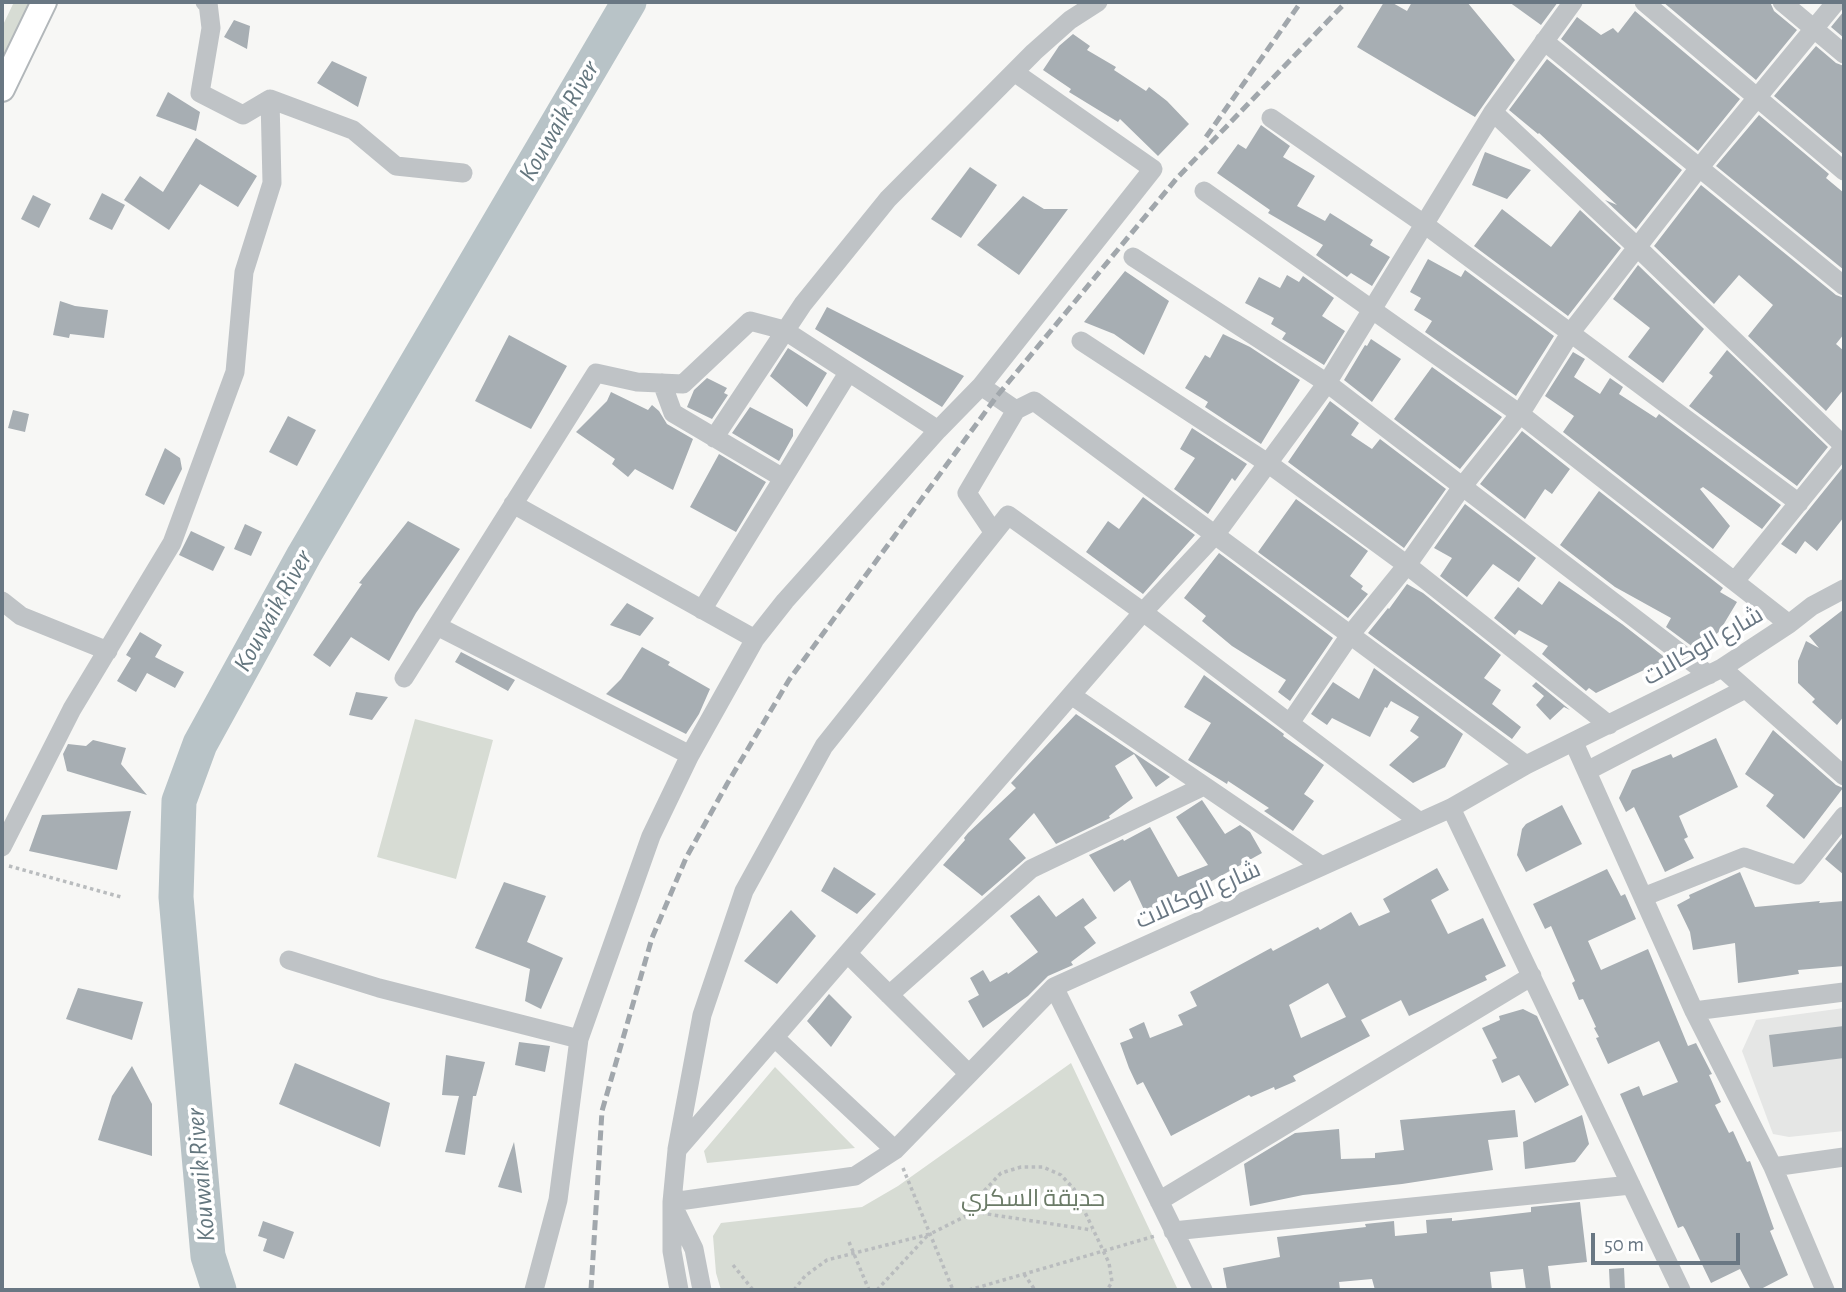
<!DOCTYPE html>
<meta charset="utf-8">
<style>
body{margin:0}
#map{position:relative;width:1846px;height:1292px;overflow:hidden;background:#f7f7f5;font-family:"Alegreya Sans",sans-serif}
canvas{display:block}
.frame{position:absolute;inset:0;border:4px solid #697783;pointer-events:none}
.scale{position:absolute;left:1591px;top:1233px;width:149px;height:32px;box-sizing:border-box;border:4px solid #697783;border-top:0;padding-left:9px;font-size:21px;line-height:24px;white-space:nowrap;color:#697783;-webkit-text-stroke:5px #fff;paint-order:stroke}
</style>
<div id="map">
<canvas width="1846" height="1292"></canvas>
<div class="frame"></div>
<div class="scale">50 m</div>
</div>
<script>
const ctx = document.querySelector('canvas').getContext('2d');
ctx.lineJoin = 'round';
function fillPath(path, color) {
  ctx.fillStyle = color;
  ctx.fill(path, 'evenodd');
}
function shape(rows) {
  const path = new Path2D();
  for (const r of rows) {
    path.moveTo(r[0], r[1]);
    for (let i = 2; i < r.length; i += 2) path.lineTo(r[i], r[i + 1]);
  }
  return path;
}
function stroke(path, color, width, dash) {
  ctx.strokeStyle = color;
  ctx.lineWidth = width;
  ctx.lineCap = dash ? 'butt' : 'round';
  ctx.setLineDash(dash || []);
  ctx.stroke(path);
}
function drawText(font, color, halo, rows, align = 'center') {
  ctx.font = font + ' "Alegreya Sans",Cairo,sans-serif';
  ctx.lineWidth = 7;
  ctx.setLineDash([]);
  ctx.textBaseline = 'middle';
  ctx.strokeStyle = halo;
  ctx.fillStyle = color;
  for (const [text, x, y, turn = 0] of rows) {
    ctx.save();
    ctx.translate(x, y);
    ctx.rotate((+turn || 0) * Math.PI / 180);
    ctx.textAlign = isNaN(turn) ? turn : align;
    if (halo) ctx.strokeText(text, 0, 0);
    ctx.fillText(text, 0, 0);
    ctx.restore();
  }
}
fillPath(shape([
 [1844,1008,1844,1131,1789,1137,1773,1134,1742,1051,1756,1020]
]), '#e5e6e5');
fillPath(shape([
 [14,2,32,2,2,62,2,27],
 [415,719,493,740,456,879,377,857],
 [1071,1063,1178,1290,721,1290,716,1273,713,1236,721,1223,862,1207,898,1186],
 [775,1067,855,1148,707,1163,704,1151]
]), '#d7dcd4');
stroke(shape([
 [219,1290,208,1256,176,897,179,801,200,744,304,555,629,2]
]), '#b8c3c7', 35);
fillPath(shape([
 [1384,2,1391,2,1407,11,1412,2,1467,2,1515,60,1475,117,1357,47],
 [1509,2,1558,2,1541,25],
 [1663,2,1770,2,1774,11,1797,30,1756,80],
 [1635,11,1740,99,1698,151,1561,39,1577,17,1601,35,1613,28,1618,33],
 [1844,11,1844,38,1831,27],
 [234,20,250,26,247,49,224,37],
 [1073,34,1090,46,1087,50,1116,67,1114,70,1146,91,1149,87,1167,101,1189,124,1158,156,1120,119,1118,122,1069,92,1071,89,1043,70,1059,46],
 [1816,46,1836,63,1844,66,1844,155,1774,96],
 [1547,59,1682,170,1636,229,1605,200,1617,205,1539,133,1538,134,1509,110],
 [332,61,367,77,358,107,317,83],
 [168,92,200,112,196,131,156,116],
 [1759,115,1829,174,1826,178,1844,193,1844,270,1716,166],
 [1261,125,1290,146,1283,157,1315,176,1297,206,1325,221,1330,213,1373,240,1370,245,1390,257,1372,286,1351,273,1347,277,1316,255,1323,245,1268,213,1270,210,1217,173,1238,144,1246,149],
 [196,138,257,176,238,207,200,184,169,230,124,200,140,176,163,192],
 [1485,152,1531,170,1507,199,1472,185],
 [970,167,997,185,961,238,931,219],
 [1701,185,1836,295,1844,298,1844,334,1836,344,1844,351,1844,389,1826,411,1748,336,1773,305,1739,275,1714,304,1654,246],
 [102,193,125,205,112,230,89,219],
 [33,195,51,204,39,228,21,219],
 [1023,196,1044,209,1068,209,1019,275,977,245],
 [1502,209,1551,247,1580,210,1621,248,1568,316,1474,246],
 [1428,259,1461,277,1465,270,1554,336,1516,396,1425,332,1432,321,1414,310,1421,298,1410,292],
 [1638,265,1704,329,1663,383,1628,357,1650,328,1613,299],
 [1125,271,1169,301,1144,355,1114,334,1084,322],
 [1287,275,1299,282,1303,276,1334,298,1322,316,1345,331,1324,365,1282,339,1286,333,1271,324,1274,318,1245,303,1259,277,1280,288],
 [60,301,75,306,108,310,104,338,70,334,69,338,53,335],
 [827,307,964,376,942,407,815,329],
 [1223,334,1250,347,1300,380,1261,444,1205,407,1208,402,1185,388,1205,355,1210,358],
 [509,335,567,366,531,429,475,401],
 [1371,339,1401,359,1372,402,1344,380,1365,345,1367,346],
 [788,348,827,373,807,407,770,376],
 [1727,350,1828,447,1797,486,1689,406,1713,376,1709,373],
 [1573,352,1585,359,1574,377,1600,394,1610,378,1623,387,1619,394,1656,418,1659,414,1781,505,1762,529,1703,487,1700,489,1730,526,1713,549,1563,432,1574,416,1545,396],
 [1432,367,1502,417,1460,469,1394,419],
 [707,378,727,388,724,393,728,395,712,419,687,407,694,390],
 [611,392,648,410,652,405,659,411,667,424,693,439,673,490,635,469,628,477,612,464,615,459,576,432,607,401],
 [1330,401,1359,423,1351,435,1372,449,1380,439,1446,489,1404,548,1288,462],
 [750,407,793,429,793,436,779,461,732,433],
 [13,410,29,414,25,432,8,428],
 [288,416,316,430,297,466,269,452],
 [1192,428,1247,464,1235,481,1232,478,1208,514,1174,489,1195,458,1180,449],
 [1522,431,1570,469,1552,494,1545,489,1525,519,1480,484],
 [165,448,180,458,182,469,164,505,145,495],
 [719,454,766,482,736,532,690,507],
 [1844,466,1844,517,1817,551,1805,541,1796,554,1781,544],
 [1599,491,1723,588,1720,592,1737,602,1719,632,1700,645,1693,647,1666,627,1671,618,1615,587,1560,545],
 [1143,497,1195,535,1143,594,1086,552,1108,521,1119,529],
 [1296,499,1368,551,1350,576,1363,586,1361,589,1368,594,1348,618,1258,552],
 [1465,504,1536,558,1519,582,1493,564,1467,597,1440,576,1452,558,1434,548],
 [408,521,460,549,416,613,389,661,351,637,330,667,313,655,362,584,359,583],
 [245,524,262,532,251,556,234,549],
 [191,531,225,547,213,571,179,555],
 [1219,553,1333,638,1290,701,1278,692,1286,680,1232,646,1202,621,1206,616,1184,598],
 [1559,581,1622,624,1667,659,1596,693,1589,688,1586,691,1542,654,1548,646,1519,630,1515,635,1494,618,1518,587,1542,605],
 [1407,584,1423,593,1501,655,1484,678,1501,690,1492,704,1521,727,1512,739,1368,633,1388,608,1389,609],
 [627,603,654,618,640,636,610,625],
 [1844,609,1844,716,1837,725,1812,702,1815,699,1798,683,1798,661,1806,641,1819,648,1809,636],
 [140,632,162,645,155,657,184,672,175,688,147,673,136,692,117,681,131,658,126,655],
 [642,647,670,662,668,665,710,689,699,714,686,734,606,694,621,679],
 [461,652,515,680,508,691,455,662],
 [1374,668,1463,734,1445,767,1413,783,1389,765,1419,737,1410,731,1419,717,1391,701,1387,708,1385,707,1370,737,1332,718,1327,725,1311,714,1333,682,1359,699],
 [1204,675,1284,734,1283,736,1324,765,1304,794,1314,801,1293,831,1264,811,1269,808,1228,781,1227,784,1188,760,1211,723,1184,707],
 [1536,682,1570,710,1564,707,1550,720,1536,705,1544,696,1532,686],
 [356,692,388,697,372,720,349,715],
 [1076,714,1170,777,1156,787,1134,754,1115,766,1133,798,1109,816,1110,818,1056,844,1034,813,1009,839,1026,858,982,896,943,865,965,840,964,838,968,833,1016,788,1011,783],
 [1773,730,1836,785,1843,788,1804,839,1766,806,1774,795,1745,774],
 [1716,738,1738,787,1679,816,1688,837,1684,839,1694,858,1665,872,1634,807,1626,812,1619,798,1632,770,1671,754,1673,758],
 [93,740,126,748,121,764,147,795,67,771,63,754,68,744,86,746],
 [1202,800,1225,834,1240,825,1250,832,1262,853,1201,887,1202,889,1146,914,1130,880,1114,892,1089,855,1123,839,1124,841,1150,827,1178,877,1208,865,1176,817],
 [1562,805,1582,844,1526,872,1517,855,1522,829,1526,824],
 [131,811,117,870,29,851,42,815],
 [1844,835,1844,875,1825,859],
 [834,867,876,894,857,914,821,891],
 [1437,868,1449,890,1431,900,1448,934,1483,918,1506,966,1485,976,1487,980,1409,1016,1401,1000,1361,1020,1370,1036,1293,1076,1296,1081,1275,1090,1274,1087,1251,1097,1249,1095,1171,1136,1143,1082,1137,1085,1129,1068,1120,1043,1133,1038,1129,1029,1144,1022,1150,1038,1183,1025,1178,1015,1197,1006,1190,992,1271,948,1273,951,1318,927,1320,930,1351,912,1359,926,1390,912,1383,899],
 [1328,983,1346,1017,1301,1038,1289,1005],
 [1607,869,1621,896,1625,894,1636,919,1588,941,1601,970,1648,949,1688,1046,1696,1043,1712,1074,1709,1075,1721,1102,1715,1105,1729,1133,1733,1131,1747,1162,1750,1161,1774,1229,1770,1231,1788,1275,1759,1290,1751,1290,1740,1269,1711,1283,1685,1229,1683,1226,1678,1228,1620,1094,1639,1086,1643,1096,1678,1082,1659,1041,1608,1064,1596,1038,1599,1037,1594,1028,1596,1027,1583,999,1579,1000,1572,983,1575,981,1551,926,1545,929,1533,904],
 [1740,872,1755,907,1820,901,1819,903,1844,901,1844,966,1798,970,1799,974,1738,983,1735,943,1693,950,1690,932,1677,905,1690,898,1689,895],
 [504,882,546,896,527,942,563,958,541,1009,525,1001,530,969,475,948],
 [1039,895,1056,917,1083,898,1097,918,1084,927,1096,943,1071,962,1073,965,1048,976,1028,996,983,1028,968,1001,979,995,970,978,983,970,990,982,1007,972,1008,974,1038,952,1010,916],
 [791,910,816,936,777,984,744,961],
 [78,988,143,1002,132,1040,66,1019],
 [829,994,852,1017,831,1047,807,1021],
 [1523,1009,1537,1016,1569,1085,1535,1103,1519,1075,1502,1083,1492,1060,1497,1058,1482,1028,1500,1020,1499,1016],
 [1844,1026,1844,1058,1773,1067,1769,1035],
 [519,1042,550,1046,545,1072,515,1065],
 [446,1055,485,1062,476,1096,473,1096,465,1155,445,1152,459,1096,442,1095],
 [295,1063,390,1103,380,1147,279,1104],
 [132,1066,152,1104,152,1156,98,1140,112,1096],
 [1515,1110,1518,1137,1488,1140,1493,1170,1402,1184,1303,1195,1250,1206,1244,1164,1295,1133,1339,1129,1341,1159,1375,1158,1375,1153,1404,1150,1400,1120],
 [1582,1115,1589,1144,1575,1162,1525,1169,1523,1142],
 [514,1142,522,1193,498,1187],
 [1580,1202,1587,1262,1548,1266,1551,1290,1526,1290,1523,1269,1490,1272,1492,1290,1375,1290,1372,1279,1339,1282,1340,1290,1227,1290,1223,1268,1280,1257,1277,1237,1366,1227,1365,1224,1394,1221,1395,1236,1427,1233,1426,1220,1452,1218,1452,1221,1488,1217,1531,1212,1531,1207],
 [263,1221,294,1232,284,1259,263,1251,267,1239,258,1236],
 [1624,1268,1625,1290,1610,1290,1609,1269]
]), '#a7aeb3');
const major = shape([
 [2,89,44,2]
]);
stroke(major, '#b2b7ba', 28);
stroke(shape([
 [9,866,121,897],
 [903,1168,953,1290],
 [974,1212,1092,1230],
 [849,1242,869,1290],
 [733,1265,753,1290],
 [1024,1274,1035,1290],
 [794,1290,805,1276,827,1260,930,1234,974,1212,984,1191,1001,1173,1021,1167,1043,1167,1061,1175,1074,1189,1109,1263,1112,1282,1107,1290],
 [877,1290,928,1235],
 [969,1290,1155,1236]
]), '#b9bcbe', 3.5, [3.5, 3.5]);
stroke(shape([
 [205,2,208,3,211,28,200,93,243,115,270,99],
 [1644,2,1844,171],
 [1782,2,1844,54],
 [1544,41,1844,286],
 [1493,112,1637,247,1844,446],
 [1271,118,1424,224,1799,503],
 [1204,191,1520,414,1789,624],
 [1133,257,1327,383,1709,675],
 [1081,341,1269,464,1407,565,1609,725],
 [662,383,673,413,783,478],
 [981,386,1016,410,1034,401,1526,765],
 [714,438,803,304,888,199,1034,52,1070,20,1098,2],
 [513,504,755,639],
 [994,533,967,493,1016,410],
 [1735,581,1844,447],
 [2,601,21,616,108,651],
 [702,610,848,373],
 [437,626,690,755],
 [1722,668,1844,776],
 [404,678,596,373,637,382,683,384,750,321,784,330,938,430],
 [1071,695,1322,866],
 [1290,723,1350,635,1407,565,1462,487,1520,414,1571,332,1699,168,1836,2],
 [1574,743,1694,1011,1773,1167,1825,1290],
 [1587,771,1745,689],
 [1451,808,1681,1290],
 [2,847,72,709,172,543,235,372,244,272,272,183,270,99,353,130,396,166,463,173],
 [1643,897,1744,857,1797,875,1844,816],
 [848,954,968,1073],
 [289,960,379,988,579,1039],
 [1054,987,1203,1290],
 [889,995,1031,869,1204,786],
 [1694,1011,1844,992],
 [775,1038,895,1150],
 [677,1149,702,1015,744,891,824,746,1008,515,1143,612,1420,822],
 [1773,1167,1844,1157],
 [1159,1201,1532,976],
 [672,1202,855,1176,895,1150,1054,987,1451,808,1526,765,1722,668,1789,624,1812,606,1844,589],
 [675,1210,694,1249,702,1290],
 [1173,1231,1631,1185],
 [534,1290,558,1200,579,1039,651,836,690,755,755,639,785,601,938,430,981,386,1153,169,1014,72],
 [679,1290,672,1251,672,1202,677,1150,1143,612,1215,535,1327,383,1493,112,1573,2]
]), '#bfc3c6', 19);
stroke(major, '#fff', 24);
stroke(shape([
 [1206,137,1301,2],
 [591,1290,602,1111,652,938,686,858,727,784,789,680,997,396,1177,178,1346,2]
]), '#a1a7ac', 5, [10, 5]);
drawText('24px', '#697783', '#fff', [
 ["شارع الوكالات",1703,646,-30],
 ["شارع الوكالات",1198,895,-24]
]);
drawText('24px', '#6b7b67', '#fff', [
 ["حديقة السكري",1033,1199]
]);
drawText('italic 26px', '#65777f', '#fff', [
 ["Kouwaik River",559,121,-60],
 ["Kouwaik River",273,611,-61],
 ["Kouwaik River",201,1175,-95]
]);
</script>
